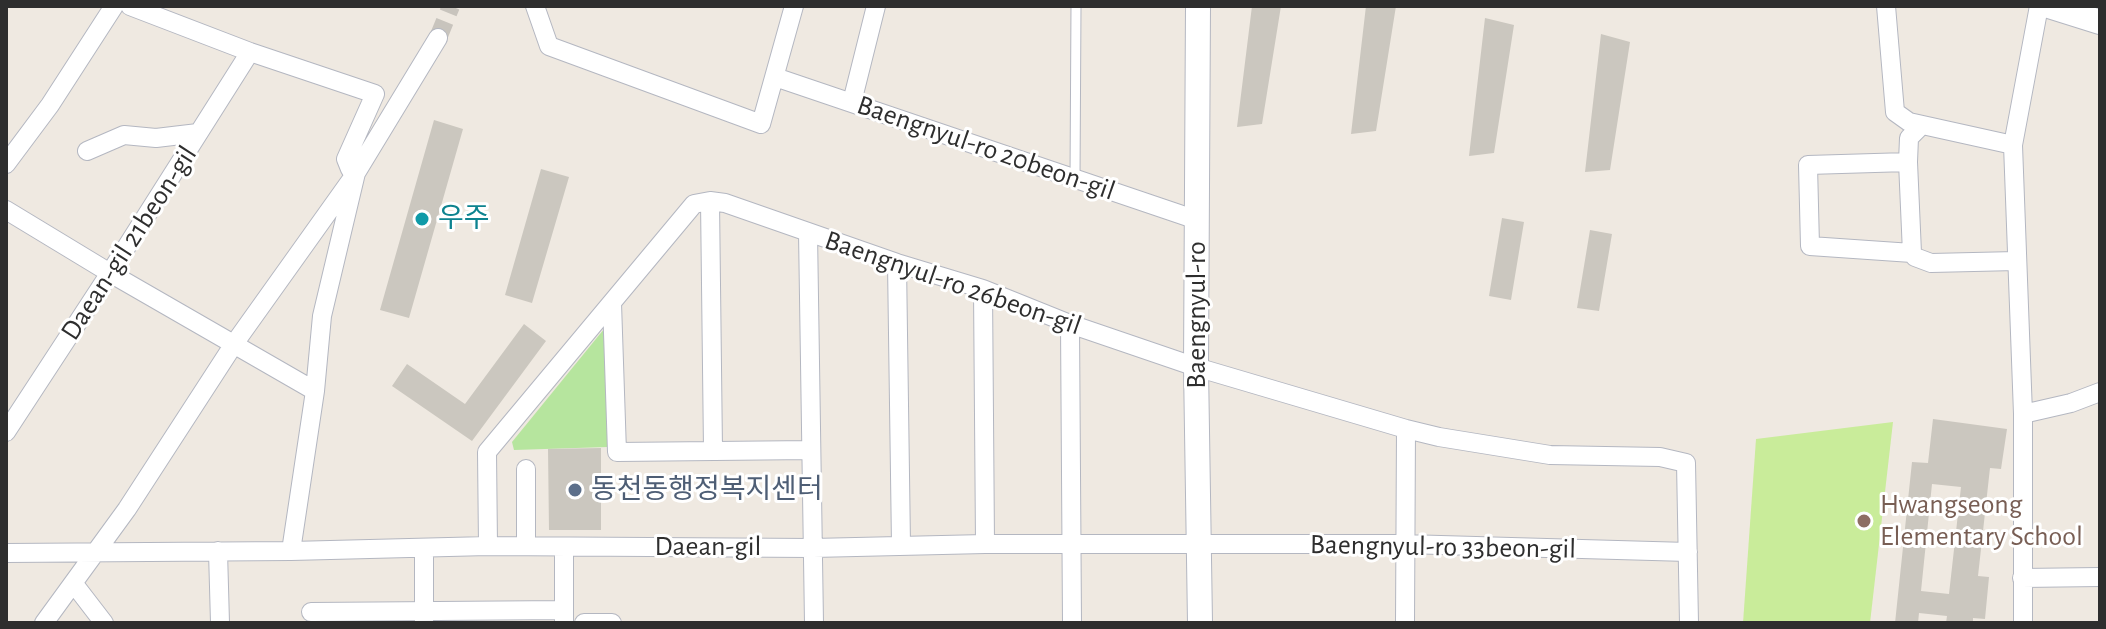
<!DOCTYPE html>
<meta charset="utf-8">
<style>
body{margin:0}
#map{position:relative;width:2106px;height:629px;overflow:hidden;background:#efe9e1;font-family:"Alegreya Sans",sans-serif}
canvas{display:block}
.frame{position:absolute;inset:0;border:8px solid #2e2e2e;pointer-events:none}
</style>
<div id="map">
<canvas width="2106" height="629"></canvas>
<div class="frame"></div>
</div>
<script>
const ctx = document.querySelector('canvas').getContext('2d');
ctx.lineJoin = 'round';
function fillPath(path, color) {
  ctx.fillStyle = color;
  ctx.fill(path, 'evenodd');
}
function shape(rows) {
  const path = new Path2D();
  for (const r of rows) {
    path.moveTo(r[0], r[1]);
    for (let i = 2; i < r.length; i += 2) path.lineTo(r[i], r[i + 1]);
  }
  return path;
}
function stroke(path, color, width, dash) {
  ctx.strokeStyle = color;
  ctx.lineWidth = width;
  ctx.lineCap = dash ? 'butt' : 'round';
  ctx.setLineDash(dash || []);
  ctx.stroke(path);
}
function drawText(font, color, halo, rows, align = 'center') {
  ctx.font = font + ' "Alegreya Sans","Noto Sans KR",sans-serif';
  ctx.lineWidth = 6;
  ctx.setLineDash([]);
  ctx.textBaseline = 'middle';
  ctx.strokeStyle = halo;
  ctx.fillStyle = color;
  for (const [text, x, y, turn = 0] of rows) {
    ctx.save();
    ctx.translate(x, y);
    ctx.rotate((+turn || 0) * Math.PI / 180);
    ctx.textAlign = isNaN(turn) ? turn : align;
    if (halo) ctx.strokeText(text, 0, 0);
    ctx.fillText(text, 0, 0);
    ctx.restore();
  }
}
fillPath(shape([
 [613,318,612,441,607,447,514,450,512,442]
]), '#b6e59e');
fillPath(shape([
 [1893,422,1870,623,1743,623,1756,439]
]), '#c9ec9a');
fillPath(shape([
 [1252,6,1281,6,1262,124,1237,127],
 [1366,6,1396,6,1376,131,1351,134],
 [1485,18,1514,25,1494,153,1469,156],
 [1601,34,1630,42,1610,170,1585,172],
 [434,120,463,129,409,318,380,310],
 [541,169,569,177,532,303,505,295],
 [1502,218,1524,222,1511,300,1489,296],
 [1590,230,1612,234,1599,311,1577,308],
 [524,324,546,341,472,441,392,386,407,364,465,404],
 [1933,419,2007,429,2001,469,1990,468,1978,576,1989,577,1985,619,1973,618,1973,623,1946,623,1947,616,1919,613,1918,623,1895,623,1912,462,1928,463],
 [1932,484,1961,487,1949,594,1921,591],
 [601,448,601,530,549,530,548,449]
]), '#cbc7bf');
stroke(shape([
 [438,38,451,6]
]), '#c8c4bd', 18, [18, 9]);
const lane = shape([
 [1075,178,1076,6]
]);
const street = shape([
 [130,6,250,52,375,94,346,159,350,169,356,173,322,316,315,391,291,551],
 [535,6,549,46,761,124,794,6],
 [1886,6,1895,112,1909,122,2013,145],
 [775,77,1197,220],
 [852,102,876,6],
 [87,151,124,135,156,138,198,133],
 [1908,162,1808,165,1810,246,1912,253],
 [6,164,50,105,114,6],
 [710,201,713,450],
 [6,210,110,273,315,391],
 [808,232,814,623],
 [1912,253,1908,162,1909,138,1922,125],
 [1912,253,1915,257,1931,263,2016,261],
 [897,263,901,545],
 [983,289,985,544],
 [612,303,617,452,811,450],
 [1070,324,1072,623],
 [2023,414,2071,403,2100,392],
 [6,432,110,273,250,52],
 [488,546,487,452,694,204,710,201,725,203,897,263,983,289,1070,324,1196,367,1406,429,1439,437,1550,455,1660,457,1686,463,1689,623],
 [526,546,526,469],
 [218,551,220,623],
 [6,553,291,551,488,546,813,548,985,544,1405,544,1688,552],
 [2022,578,2100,577],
 [74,584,104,623],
 [311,612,564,610],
 [424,621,424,548],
 [44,623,127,509,234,344,356,173,438,38],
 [564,623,564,547],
 [584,623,612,623],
 [1405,623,1406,429],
 [2023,623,2023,414,2013,145,2039,6]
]);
const secondary = shape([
 [1198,6,1196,367,1200,623],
 [2049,6,2100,22]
]);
stroke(lane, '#b4b7c1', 11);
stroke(street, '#b4b7c1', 20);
stroke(secondary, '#b4b7c1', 26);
stroke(lane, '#fff', 9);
stroke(street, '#fff', 18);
stroke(secondary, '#fff', 24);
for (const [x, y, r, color] of [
 [422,219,8,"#0f9aa8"],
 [575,490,8,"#5c6f8a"],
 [1864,521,8,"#8d6e63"]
]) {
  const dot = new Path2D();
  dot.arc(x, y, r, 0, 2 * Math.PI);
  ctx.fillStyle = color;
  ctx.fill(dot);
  stroke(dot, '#fff', 3);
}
drawText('28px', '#2e2e2e', '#fff', [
 ["Baengnyul-ro 20beon-gil",986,148,19],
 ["Daean-gil 21beon-gil",129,243,-57],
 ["Baengnyul-ro 26beon-gil",953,283,19],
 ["Baengnyul-ro",1197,315,-90],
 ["Daean-gil",708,547],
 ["Baengnyul-ro 33beon-gil",1443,547,1]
]);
drawText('28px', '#0d838f', '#fff', [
 ["우주",438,219]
], 'left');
drawText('28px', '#4e5e75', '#fff', [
 ["동천동행정복지센터",591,490]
], 'left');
drawText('28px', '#785e54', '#fff', [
 ["Hwangseong",1880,505],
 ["Elementary School",1880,537]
], 'left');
</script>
